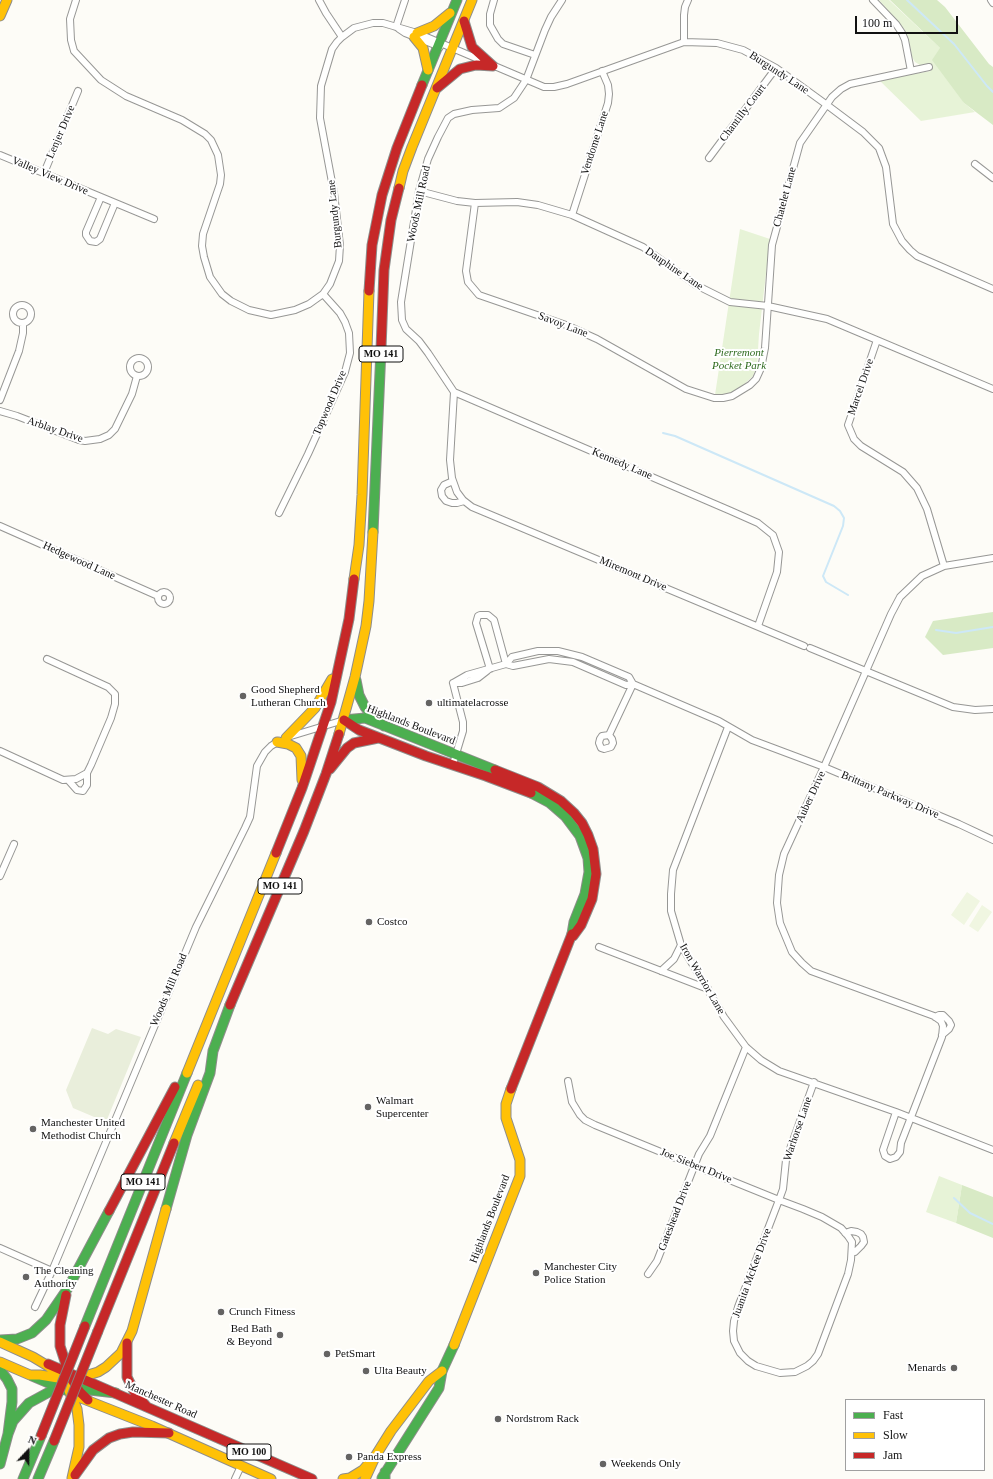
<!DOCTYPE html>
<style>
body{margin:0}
#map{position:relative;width:993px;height:1479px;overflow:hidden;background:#fdfcf7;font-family:Georgia,serif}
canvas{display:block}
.legend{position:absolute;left:845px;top:1399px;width:140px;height:72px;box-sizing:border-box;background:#fff;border:1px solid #a0a0a0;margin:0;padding:5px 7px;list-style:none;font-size:12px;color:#111}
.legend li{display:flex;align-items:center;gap:8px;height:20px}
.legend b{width:20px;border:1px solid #a0a0a0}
.north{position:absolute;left:8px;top:1431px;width:40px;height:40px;-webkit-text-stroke:3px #fff;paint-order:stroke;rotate:22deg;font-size:11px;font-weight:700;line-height:16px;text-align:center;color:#111}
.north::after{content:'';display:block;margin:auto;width:14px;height:18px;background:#111;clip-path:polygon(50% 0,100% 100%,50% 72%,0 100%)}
.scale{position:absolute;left:855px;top:16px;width:103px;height:18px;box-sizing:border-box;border:2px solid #111;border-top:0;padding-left:5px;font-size:12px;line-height:14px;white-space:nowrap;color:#111;-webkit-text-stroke:3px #fff;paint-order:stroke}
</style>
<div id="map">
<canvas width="993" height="1479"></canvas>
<ul class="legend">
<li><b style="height:5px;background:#4caf50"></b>Fast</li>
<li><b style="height:5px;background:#ffc107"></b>Slow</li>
<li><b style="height:5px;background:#c62828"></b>Jam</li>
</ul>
<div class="north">N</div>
<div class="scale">100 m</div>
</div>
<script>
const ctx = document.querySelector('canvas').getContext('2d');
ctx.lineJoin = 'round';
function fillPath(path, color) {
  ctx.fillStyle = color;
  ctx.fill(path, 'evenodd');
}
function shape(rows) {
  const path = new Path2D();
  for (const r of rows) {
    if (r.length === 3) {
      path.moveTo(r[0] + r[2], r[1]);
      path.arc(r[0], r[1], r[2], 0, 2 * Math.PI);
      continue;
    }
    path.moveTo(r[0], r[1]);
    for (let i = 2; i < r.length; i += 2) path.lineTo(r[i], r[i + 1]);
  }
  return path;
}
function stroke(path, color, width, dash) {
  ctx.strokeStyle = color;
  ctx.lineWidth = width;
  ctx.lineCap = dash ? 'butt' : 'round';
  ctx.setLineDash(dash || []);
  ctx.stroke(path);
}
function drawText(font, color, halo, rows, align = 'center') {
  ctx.font = font + ' Georgia,serif';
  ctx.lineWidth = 4;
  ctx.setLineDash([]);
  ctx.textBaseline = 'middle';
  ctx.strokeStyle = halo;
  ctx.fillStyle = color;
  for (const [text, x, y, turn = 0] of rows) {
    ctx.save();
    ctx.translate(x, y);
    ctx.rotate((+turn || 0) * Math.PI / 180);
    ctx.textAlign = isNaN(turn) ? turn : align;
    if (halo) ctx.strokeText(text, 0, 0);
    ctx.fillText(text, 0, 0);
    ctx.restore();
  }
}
fillPath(shape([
 [879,0,889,0,940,48,964,103,975,112,921,121,879,80,931,71,929,64,920,65,915,62,912,57,908,37,905,30],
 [740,229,770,239,759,334,757,366,753,376,740,388,734,392,725,394,715,395],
 [939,1176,962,1185,956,1223,926,1212]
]), '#e7f3d7');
fillPath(shape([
 [890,0,937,0,945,7,989,64,993,67,993,125,964,103,932,60,940,48],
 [993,612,993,648,943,655,925,637,933,621],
 [962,1185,993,1197,993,1238,956,1223]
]), '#d8eac5');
fillPath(shape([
 [92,1028,108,1034,116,1029,141,1037,106,1122,73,1108,66,1090]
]), '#e9eedb');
fillPath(shape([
 [967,892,980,901,964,925,951,915],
 [982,905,992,912,978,932,969,926]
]), '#f0f6e1');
stroke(shape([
 [907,0,954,44,987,86,993,92],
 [663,433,675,436,834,506,840,511,844,518,843,526,823,576,826,582,848,595],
 [936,630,956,633,993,627],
 [954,1198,970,1213,993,1224]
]), '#cde8f7', 2);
const street = shape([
 [76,0,70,19,71,40,74,51,101,80,126,96,182,120,205,134,211,140,218,155,221,175,220,184,203,234,202,246,204,257,210,277,222,294,231,301,249,310,271,315,295,310,309,304,323,294,330,284,339,261,340,245,334,193,320,118,321,86,332,49,337,42,342,37,354,28,373,23,383,23,417,33,544,87,554,87,567,84,684,42,717,43,743,50,776,68,827,105,863,132,879,148,886,167,893,224,902,241,910,250,917,256,993,289],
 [319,0,326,13,342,37],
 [494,0,490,14,490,25,498,39,503,44,535,55],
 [562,0,551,17,545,30,526,80,514,98,499,108,472,110,454,114,448,118,438,137,428,159,419,191,401,302,402,320,406,329,419,341,428,353,454,392,731,511,758,523,773,535,779,552,777,572,758,626],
 [873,0,896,24,902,33,905,40,911,71],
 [991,0,993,3],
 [396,27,405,0],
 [399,29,405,33,440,47],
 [684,42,684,15,685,7,688,0],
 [0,155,154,219],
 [709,158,776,68],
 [975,164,993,178],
 [44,173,78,91],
 [419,191,457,201,475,203,517,202,538,205,572,215,643,247,696,285,730,302,768,306,827,319,993,389],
 [101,197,86,232,86,235,90,241,96,242,100,239,115,203],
 [475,203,466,271,468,282,479,295,566,325,597,339,686,389,714,398,723,398,732,396,750,385,756,379,761,368,765,348,772,245,800,143,832,97,841,89,850,84,929,67],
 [572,215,608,103,609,94,608,85,602,71],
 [22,314,9],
 [877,340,848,425,854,439,861,446,903,472,917,488,927,509,944,566],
 [139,367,9],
 [454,392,450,460,452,478,457,492,463,500,472,507,804,646],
 [0,400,19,351,23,333,23,324],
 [0,411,17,416,79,440,85,441,100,439,109,435,115,429,132,394,137,376],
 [453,481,444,485,441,490,442,496,446,501,452,503,457,503,464,501],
 [279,513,308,454,345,372,350,353,349,333,345,322,340,313,323,294],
 [0,526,158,596],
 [164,598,6],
 [810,648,953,707,975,710,993,709],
 [506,664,512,657,538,651,558,651,582,657,629,677,633,684],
 [490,669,476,623,478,616,480,615,488,615,494,620,506,664],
 [453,683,467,675,506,664,513,666,549,659,573,662,626,685,633,684,719,721,752,740,824,767,959,824,993,840],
 [453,683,462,683,478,678,487,671],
 [728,727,673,870,671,894,671,911,681,945,724,1017,746,1047,761,1060,779,1071,896,1112,993,1150],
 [609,735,612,739,613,743,611,747,604,749,601,748,599,743,600,739,602,736,609,735,633,684],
 [291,736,344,720],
 [0,751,63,780,76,779,87,773,91,765,111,718,115,704,115,694,108,687,47,659],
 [453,764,463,731,463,722,453,683],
 [69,781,77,790,83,791,87,785,87,773],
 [0,876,14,844],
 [599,947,708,989],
 [661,971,674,959,681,945],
 [935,1017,939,1015,943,1015,949,1021,951,1025,949,1029,942,1035],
 [568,1081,572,1102,580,1115,585,1120,595,1125,695,1166,779,1200,803,1209,822,1217,841,1228,848,1236,852,1242,851,1260,848,1274,818,1354,813,1361,807,1366,795,1372,780,1373,756,1366,748,1361,740,1353,734,1341,733,1331,734,1321,738,1307,779,1200,783,1189,786,1160,814,1082],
 [896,1112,883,1150,885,1156,890,1159,896,1157,900,1152,901,1143,942,1037,943,1026,941,1021,934,1016,811,971,802,963,792,952,780,923,777,903,779,875,784,854,824,767,891,614,900,597,922,576,944,566,993,558],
 [845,1233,851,1231,857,1232,861,1234,863,1237,864,1242,861,1246,855,1252,852,1252],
 [0,1248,52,1271],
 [648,1274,657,1261,699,1154,710,1136,746,1047],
 [35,1307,52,1271,196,927,245,828,250,817,257,766,265,752,271,746,279,741],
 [235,1479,241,1466]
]);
const fast = shape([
 [422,85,457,0],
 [373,532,381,349],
 [356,680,359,695,365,707,374,718,384,726],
 [344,720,365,718,495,770],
 [531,793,550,803,565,816,580,836,588,858,589,872,585,894,574,922,572,934],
 [166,1209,187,1135,210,1073,213,1051,230,1005],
 [85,1326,187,1073],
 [0,1340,17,1339,32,1333,46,1320,68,1288,109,1211],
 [0,1370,7,1379,12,1389,12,1402,8,1434,0,1464],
 [32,1376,65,1390],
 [8,1434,13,1421,29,1403,51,1391,63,1388,72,1388,116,1393],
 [385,1472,385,1479],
 [382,1478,439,1388,442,1371,454,1345],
 [23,1479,41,1436],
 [38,1479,54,1441]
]);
const slow = shape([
 [0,16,7,0],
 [417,33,434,26,450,13],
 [414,37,423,48,428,70],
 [399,188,403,171,412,147,472,0],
 [354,579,359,545,362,495,369,291],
 [339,734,355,677,366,626,369,601,373,532],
 [286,738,315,708,332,679],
 [277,742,288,744,296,748,301,756,302,780],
 [187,1073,276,853],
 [174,1143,198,1085],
 [0,1342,33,1357,48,1366,58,1374,66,1384,77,1409,79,1425,79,1447,72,1478],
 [454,1345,520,1176,520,1160,506,1118,506,1104,511,1089],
 [0,1362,30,1375,40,1375,64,1379,75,1379,98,1372,106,1367,121,1353,132,1331,166,1209],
 [81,1398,152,1426,271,1479],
 [343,1479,350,1478,363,1470,376,1455],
 [365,1479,376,1455,391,1431,429,1381,442,1371]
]);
const jam = shape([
 [464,21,472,47,493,66],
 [437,88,460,69,476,65,493,66],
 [369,291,372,245,382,195,397,148,422,85],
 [381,349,384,270,391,220,399,188],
 [344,720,359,730,426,756,486,776,531,793],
 [330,769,347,748,354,743,378,738],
 [495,770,538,787,561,801,574,813,582,823,588,835,593,849,596,874,592,899,581,925,573,936],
 [276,853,302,788,331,702,349,619,354,579],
 [230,1005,304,831,326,774,339,734],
 [511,1089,572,934],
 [109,1211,175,1087],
 [66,1295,60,1325,60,1346,70,1377,80,1392,88,1400],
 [98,1331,174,1143],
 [127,1343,127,1377,135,1393,147,1407],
 [48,1364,312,1479],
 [75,1475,93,1450,109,1438,120,1434,133,1432,169,1433]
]);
stroke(street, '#979795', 8);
stroke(fast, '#8e8d8b', 11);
stroke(slow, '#8e8d8b', 11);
stroke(jam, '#8e8d8b', 11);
stroke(street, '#fffffe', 6);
stroke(fast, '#4caf50', 9);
stroke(slow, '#ffc107', 9);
stroke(jam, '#c62828', 9);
const jamBridge = shape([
 [41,1436,85,1326],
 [54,1441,98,1331]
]);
stroke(jamBridge, '#858482', 11, []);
stroke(jamBridge, '#c62828', 9);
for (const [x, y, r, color] of [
 [243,696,4,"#646362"],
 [429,703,4,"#646362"],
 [369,922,4,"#646362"],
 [368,1107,4,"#646362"],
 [33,1129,4,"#646362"],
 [536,1273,4,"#646362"],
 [26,1277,4,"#646362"],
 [221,1312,4,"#646362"],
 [280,1335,4,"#646362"],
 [327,1354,4,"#646362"],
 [954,1368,4,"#646362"],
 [366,1371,4,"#646362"],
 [498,1419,4,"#646362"],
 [349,1457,4,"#646362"],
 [603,1464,4,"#646362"]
]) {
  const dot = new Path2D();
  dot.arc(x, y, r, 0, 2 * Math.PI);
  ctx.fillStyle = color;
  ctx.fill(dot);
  stroke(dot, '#fff', 1.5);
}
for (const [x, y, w] of [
 [381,354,44],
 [280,886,44],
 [143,1182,44],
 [249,1452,44]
]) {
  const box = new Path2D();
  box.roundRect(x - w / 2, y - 8, w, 16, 3);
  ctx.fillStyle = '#fff';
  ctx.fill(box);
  stroke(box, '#111', 1);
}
drawText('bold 10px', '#111', null, [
 ["MO 141",381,354],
 ["MO 141",280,886],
 ["MO 141",143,1182],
 ["MO 100",249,1452]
]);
drawText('11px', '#111', '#fff', [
 ["Burgundy Lane",779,73,33],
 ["Chantilly Court",743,113,-53],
 ["Lenjer Drive",61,132,-67],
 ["Vendome Lane",595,143,-72],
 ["Valley View Drive",50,176,23],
 ["Chatelet Lane",785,197,-75],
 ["Woods Mill Road",419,204,-78],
 ["Burgundy Lane",335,214,-96],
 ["Dauphine Lane",674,269,34],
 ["Savoy Lane",563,325,21],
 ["Marcel Drive",861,387,-71],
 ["Topwood Drive",330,403,-67],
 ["Arblay Drive",55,430,19],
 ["Kennedy Lane",622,464,23],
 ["Hedgewood Lane",79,561,24],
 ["Miremont Drive",633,574,23],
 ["Highlands Boulevard",411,725,21],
 ["Brittany Parkway Drive",890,795,23],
 ["Auber Drive",811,797,-65],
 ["Iron Warrior Lane",702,979,60],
 ["Woods Mill Road",169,990,-67],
 ["Warhorse Lane",798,1129,-71],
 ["Joe Siebert Drive",696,1166,22],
 ["Gateshead Drive",675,1216,-69],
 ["Highlands Boulevard",490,1219,-69],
 ["Juanita McKee Drive",752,1273,-70],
 ["Manchester Road",161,1400,24]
]);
drawText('italic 11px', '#2f6b1f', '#fff', [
 ["Pierremont",739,353],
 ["Pocket Park",739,366]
]);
drawText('11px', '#111', '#fff', [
 ["Good Shepherd",251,690],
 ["Lutheran Church",251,703],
 ["ultimatelacrosse",437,703],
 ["Costco",377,922],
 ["Walmart",376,1101],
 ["Supercenter",376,1114],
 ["Manchester United",41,1123],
 ["Methodist Church",41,1136],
 ["Manchester City",544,1267],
 ["Police Station",544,1280],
 ["The Cleaning",34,1271],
 ["Authority",34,1284],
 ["Crunch Fitness",229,1312],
 ["Bed Bath",272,1329,"right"],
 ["& Beyond",272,1342,"right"],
 ["PetSmart",335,1354],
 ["Menards",946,1368,"right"],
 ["Ulta Beauty",374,1371],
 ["Nordstrom Rack",506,1419],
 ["Panda Express",357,1457],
 ["Weekends Only",611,1464]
], 'left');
</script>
